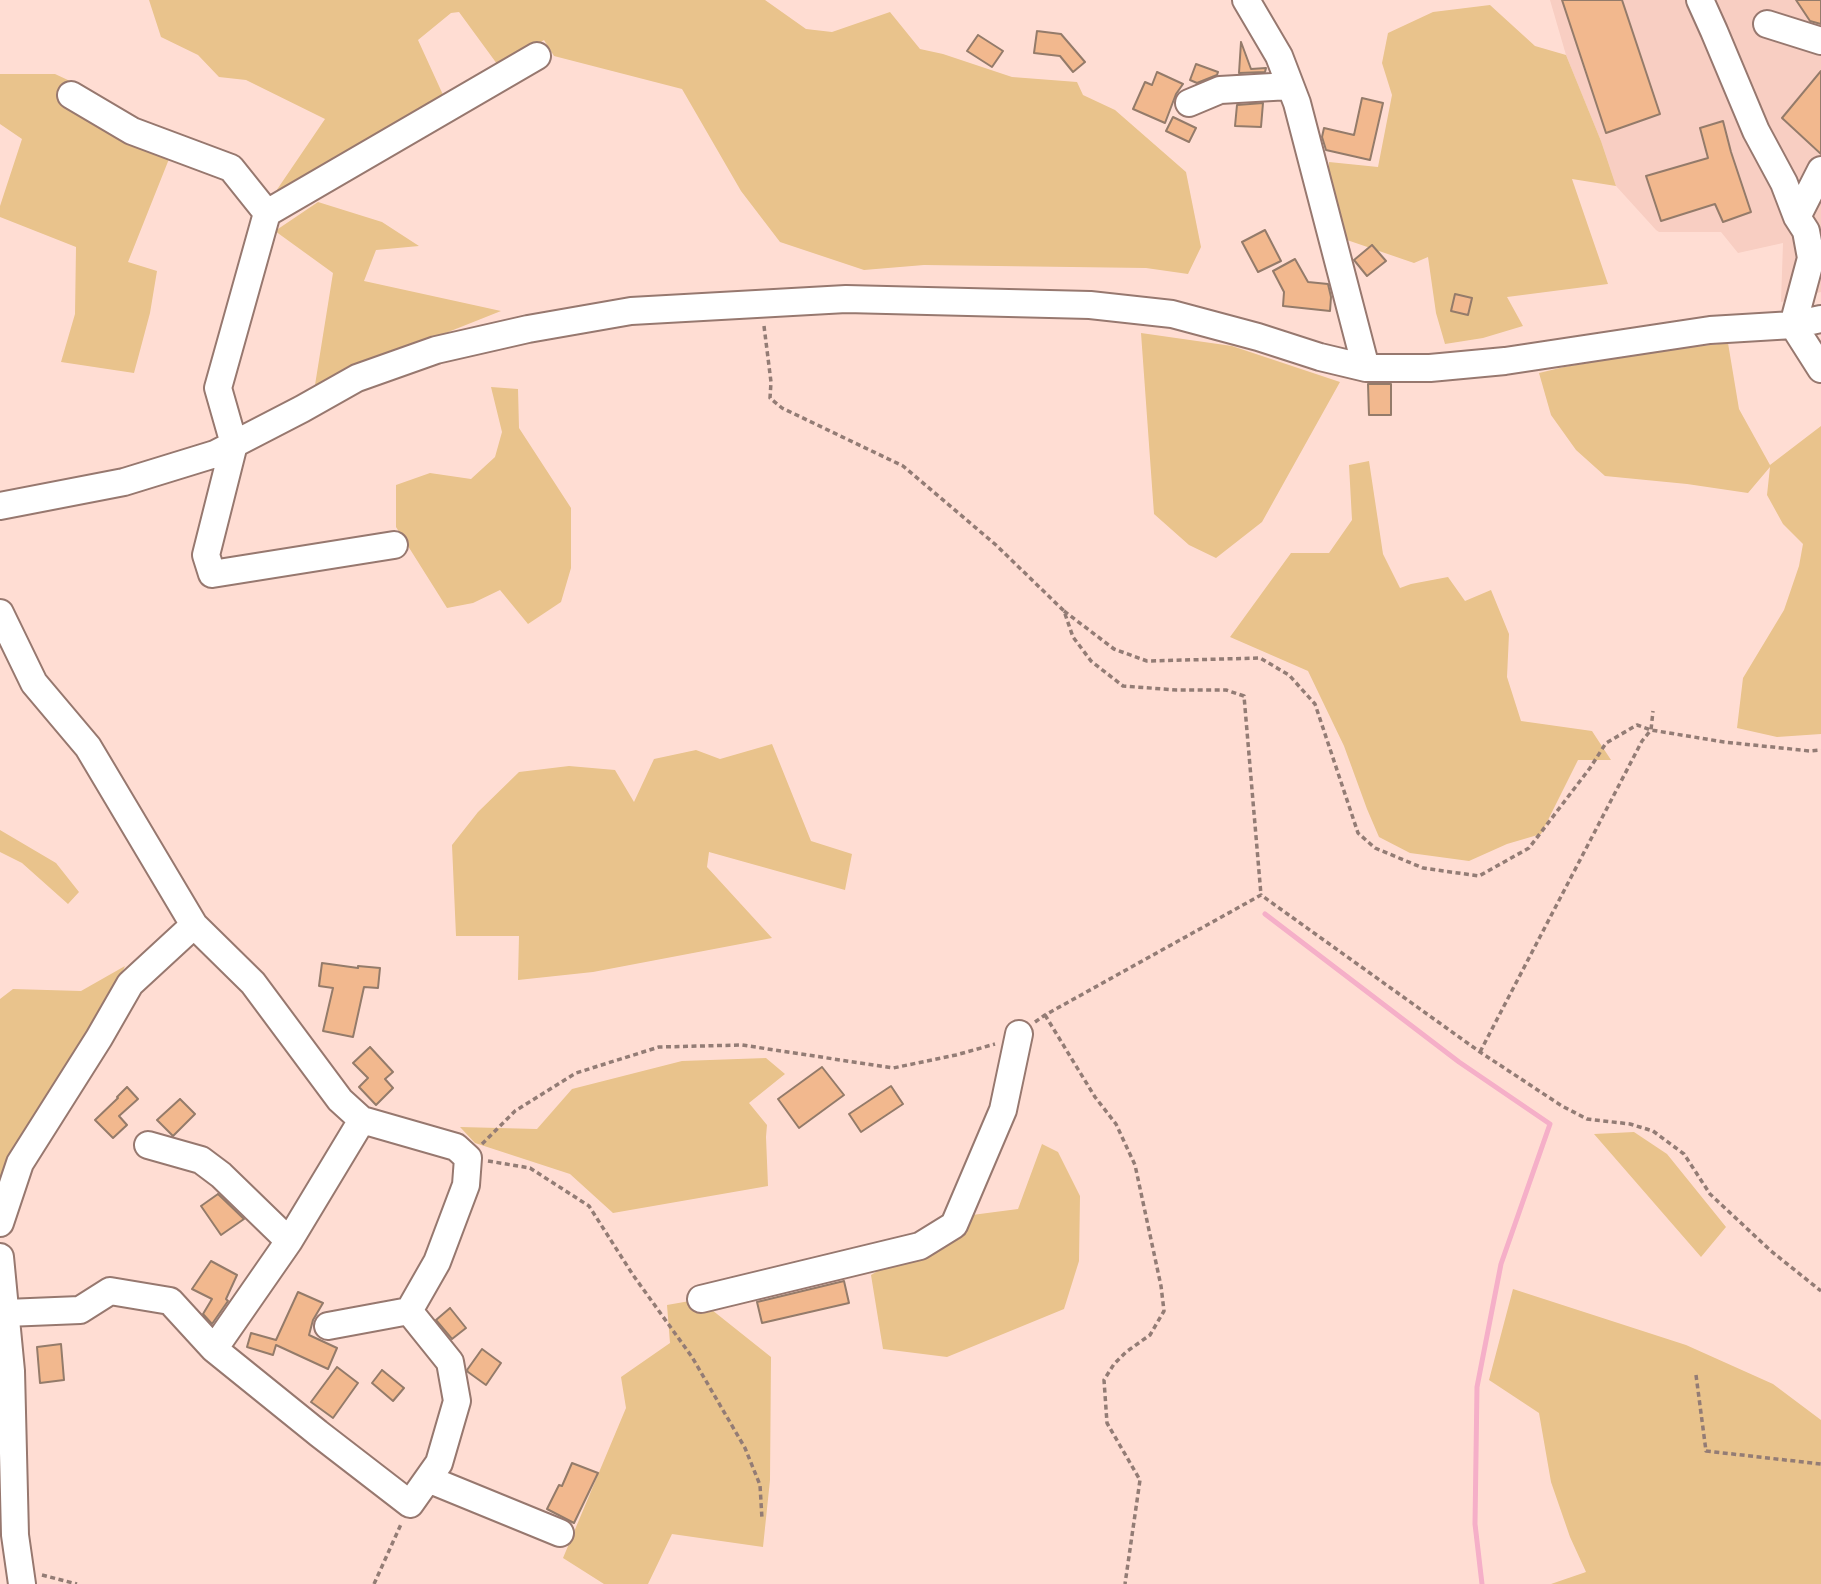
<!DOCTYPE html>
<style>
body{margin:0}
canvas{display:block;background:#ffddd3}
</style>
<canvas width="1821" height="1584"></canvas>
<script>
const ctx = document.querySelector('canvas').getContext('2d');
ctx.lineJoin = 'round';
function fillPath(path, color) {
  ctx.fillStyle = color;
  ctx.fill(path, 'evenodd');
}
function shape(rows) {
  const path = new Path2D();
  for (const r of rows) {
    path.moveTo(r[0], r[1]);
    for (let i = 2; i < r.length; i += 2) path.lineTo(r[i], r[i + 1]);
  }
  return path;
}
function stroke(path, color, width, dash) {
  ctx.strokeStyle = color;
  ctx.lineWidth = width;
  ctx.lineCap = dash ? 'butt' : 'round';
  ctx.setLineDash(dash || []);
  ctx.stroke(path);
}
fillPath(shape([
 [1550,0,1821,0,1821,292,1781,302,1783,243,1738,253,1721,232,1659,232,1656,230,1616,186,1601,141,1566,55]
]), '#f8cec2');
fillPath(shape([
 [149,0,765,0,806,29,832,32,890,12,920,49,943,54,1012,77,1077,82,1083,95,1115,110,1186,172,1201,247,1188,274,1146,268,997,266,924,265,864,270,780,242,741,191,682,89,554,56,544,40,500,68,459,12,451,13,418,40,444,97,274,194,325,119,246,80,219,77,198,55,161,37],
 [1490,5,1535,46,1566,55,1601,141,1616,186,1572,179,1608,284,1507,297,1523,326,1483,338,1445,344,1436,313,1428,257,1414,263,1347,240,1329,178,1329,162,1378,167,1392,95,1382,63,1388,33,1433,12],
 [0,74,55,74,98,94,102,124,169,159,128,262,157,271,150,313,134,373,61,362,75,314,76,247,0,217,0,206,22,139,0,124],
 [318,202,382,222,419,246,376,250,364,281,501,311,315,385,333,273,275,231],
 [1141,333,1232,346,1340,382,1262,522,1216,558,1189,545,1154,514],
 [1728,343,1739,409,1770,465,1821,426,1821,734,1777,737,1737,728,1743,678,1784,610,1799,566,1803,544,1783,524,1767,495,1770,467,1748,493,1687,484,1605,476,1576,450,1551,415,1539,373,1564,367,1665,350],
 [491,387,518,389,519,428,571,508,571,568,561,602,528,624,500,590,473,603,447,608,396,527,396,485,430,473,471,479,495,457,502,432],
 [1369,461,1383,554,1400,588,1411,584,1448,577,1465,601,1491,590,1509,634,1507,677,1521,721,1592,731,1611,760,1578,760,1541,834,1507,844,1469,861,1410,853,1379,837,1367,809,1344,746,1308,671,1230,637,1291,553,1329,553,1352,520,1349,465],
 [772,744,811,841,852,854,845,890,709,852,707,867,772,938,593,972,518,980,519,936,456,936,452,845,478,812,519,772,569,766,615,770,634,802,654,759,696,750,720,759],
 [0,830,56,863,79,892,68,904,22,863,0,852],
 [125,966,101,1017,0,1197,0,999,13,989,81,991],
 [766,1058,785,1074,749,1103,767,1125,766,1137,768,1186,613,1213,570,1174,475,1143,460,1127,537,1129,572,1089,682,1061],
 [1634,1132,1667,1154,1726,1227,1701,1257,1594,1134],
 [1042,1144,1058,1152,1080,1196,1079,1261,1064,1309,947,1357,883,1349,871,1275,972,1215,1018,1209],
 [1513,1289,1686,1345,1773,1384,1821,1420,1821,1584,1551,1584,1586,1572,1570,1537,1551,1482,1539,1413,1489,1380],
 [701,1299,712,1310,771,1357,770,1480,763,1547,672,1534,648,1584,604,1584,563,1558,626,1408,621,1377,670,1343,667,1305]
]), '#e9c38c');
stroke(shape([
 [1265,914,1459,1062,1550,1124,1501,1264,1477,1387,1475,1524,1482,1584]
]), '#f5afc8', 5);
const building = shape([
 [1562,0,1622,0,1660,114,1606,133,1562,0],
 [1796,0,1821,0,1821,24,1810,21,1796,0],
 [1037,31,1061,34,1085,62,1073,72,1060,56,1034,53,1037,31],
 [978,35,1003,51,992,67,967,51,978,35],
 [1241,42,1251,69,1266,68,1265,72,1239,73,1241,42],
 [1196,64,1218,72,1217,75,1197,83,1190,80,1196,64],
 [1821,71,1821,154,1782,118,1821,71],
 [1157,72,1183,84,1176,94,1165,123,1133,109,1145,82,1152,85,1157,72],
 [1362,98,1383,103,1370,160,1326,150,1322,137,1324,128,1354,135,1362,98],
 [1263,103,1261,127,1235,126,1237,105,1263,103],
 [1173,117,1196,128,1189,142,1166,131,1173,117],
 [1723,121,1731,152,1751,212,1723,222,1715,204,1661,221,1646,176,1708,158,1700,128,1723,121],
 [1265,230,1281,261,1258,272,1242,242,1265,230],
 [1372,245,1386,261,1367,276,1354,260,1372,245],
 [1295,259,1308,282,1328,284,1331,297,1330,311,1283,306,1284,292,1273,271,1295,259],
 [1455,294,1472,298,1468,315,1451,311,1455,294],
 [1368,384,1391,384,1391,415,1369,415,1368,384],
 [322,963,358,968,358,966,380,968,378,988,364,987,353,1037,323,1031,333,988,319,986,322,963],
 [370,1047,393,1072,385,1079,393,1088,376,1105,359,1087,368,1078,353,1063,370,1047],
 [822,1067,844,1095,799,1128,778,1099,822,1067],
 [891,1086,903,1104,861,1132,849,1114,891,1086],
 [127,1087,138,1099,119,1116,127,1125,113,1138,95,1120,118,1098,117,1097,127,1087],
 [180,1099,195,1114,173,1136,157,1120,180,1099],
 [218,1194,244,1219,221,1235,201,1206,218,1194],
 [211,1261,237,1275,226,1299,228,1301,212,1324,203,1314,212,1299,192,1289,211,1261],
 [844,1281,849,1303,762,1323,757,1302,844,1281],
 [298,1292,323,1303,313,1320,309,1335,337,1348,328,1369,276,1345,273,1355,247,1347,251,1333,276,1340,298,1292],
 [450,1308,466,1328,452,1339,436,1320,450,1308],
 [61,1344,64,1380,40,1383,37,1347,61,1344],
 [482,1349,501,1363,486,1385,468,1372,467,1370,482,1349],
 [337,1367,358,1383,333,1418,311,1402,337,1367],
 [382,1370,404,1388,393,1401,372,1383,382,1370],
 [572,1463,598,1473,574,1523,547,1509,559,1485,562,1486,572,1463]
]);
fillPath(building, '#f2b88e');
stroke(building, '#947b6a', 2);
const minor = shape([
 [1246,0,1279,56,1297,103,1366,368],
 [1700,0,1714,31,1756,131,1784,183,1797,217,1806,231,1811,258,1793,325,1821,369],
 [1767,24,1821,41],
 [71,95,132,131,231,168,267,213],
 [1189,103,1220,90,1290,86],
 [1797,217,1821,170],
 [0,506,124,482,215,454,302,409,357,378,436,350,528,329,631,311,846,299,1090,305,1172,314,1258,337,1320,357,1366,368,1430,368,1505,361,1710,330,1793,325,1821,319],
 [394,545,212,574,206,555,234,444,218,388,267,213,537,56],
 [0,613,34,683,88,747,194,925,253,983,340,1100,362,1120,456,1147,468,1158,466,1185,437,1262,409,1311,450,1362,457,1401,439,1463,410,1504,318,1433,214,1349,289,1241,362,1120],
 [148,1145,201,1160,221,1175,289,1241],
 [0,1223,20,1163,99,1038,130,984,194,925],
 [0,1257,11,1371,15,1535,22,1584],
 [701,1299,920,1246,954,1225,1003,1110,1019,1034],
 [6,1313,80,1310,110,1291,170,1301,214,1349],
 [328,1326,409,1311],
 [428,1479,560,1533]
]);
stroke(minor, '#97786f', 30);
stroke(shape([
 [764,326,771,382,770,398,782,408,903,466,996,545,1064,611,1073,637,1091,661,1123,686,1177,690,1226,690,1244,696,1261,895],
 [1064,611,1114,649,1147,661,1260,658,1289,675,1315,704,1358,833,1375,848,1423,868,1479,876,1529,848,1590,768,1606,743,1637,725,1651,730,1724,742,1810,751,1821,750],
 [1045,1015,1095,1097,1116,1124,1135,1165,1161,1286,1164,1311,1150,1335,1126,1352,1114,1364,1104,1380,1107,1423,1140,1480,1125,1584],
 [1035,1022,1045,1015,1261,895,1480,1052,1562,1106,1587,1119,1630,1124,1653,1131,1684,1154,1710,1194,1771,1251,1821,1291],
 [1480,1052,1642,741,1651,730,1653,711],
 [482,1144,515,1111,576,1073,659,1047,742,1045,893,1068,956,1055,995,1044],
 [488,1161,530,1168,589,1206,633,1275,692,1357,745,1448,760,1485,762,1519],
 [1696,1375,1706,1451,1821,1464],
 [42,1575,77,1584],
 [374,1584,402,1522]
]), '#937c75', 3.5, [5, 3.5]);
stroke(minor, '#fff', 26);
</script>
